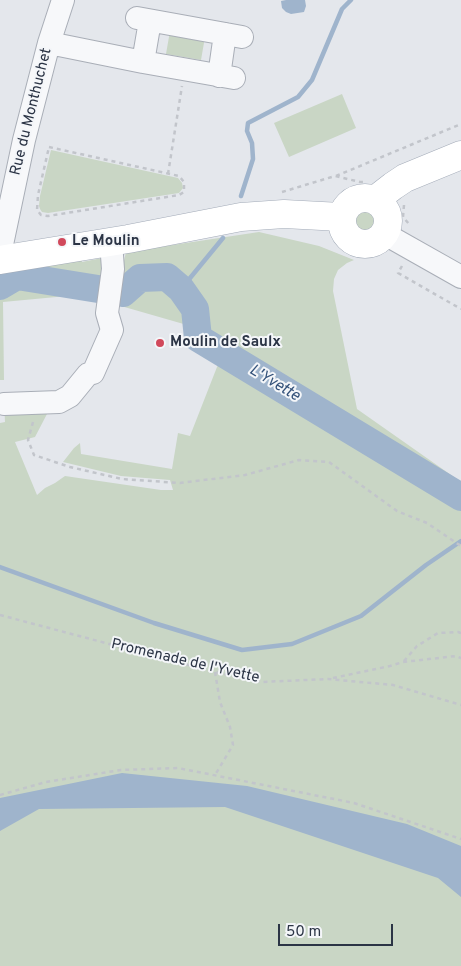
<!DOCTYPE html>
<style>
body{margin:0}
#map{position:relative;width:461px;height:966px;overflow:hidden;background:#e4e7ec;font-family:Overpass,sans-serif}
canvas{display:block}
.scale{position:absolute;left:278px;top:924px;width:115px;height:22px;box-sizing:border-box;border:2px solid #2b3445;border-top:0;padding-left:6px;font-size:15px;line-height:18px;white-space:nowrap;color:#2b3445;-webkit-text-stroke:4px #f4f6f9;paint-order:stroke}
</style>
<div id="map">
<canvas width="461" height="966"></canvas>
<div class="scale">50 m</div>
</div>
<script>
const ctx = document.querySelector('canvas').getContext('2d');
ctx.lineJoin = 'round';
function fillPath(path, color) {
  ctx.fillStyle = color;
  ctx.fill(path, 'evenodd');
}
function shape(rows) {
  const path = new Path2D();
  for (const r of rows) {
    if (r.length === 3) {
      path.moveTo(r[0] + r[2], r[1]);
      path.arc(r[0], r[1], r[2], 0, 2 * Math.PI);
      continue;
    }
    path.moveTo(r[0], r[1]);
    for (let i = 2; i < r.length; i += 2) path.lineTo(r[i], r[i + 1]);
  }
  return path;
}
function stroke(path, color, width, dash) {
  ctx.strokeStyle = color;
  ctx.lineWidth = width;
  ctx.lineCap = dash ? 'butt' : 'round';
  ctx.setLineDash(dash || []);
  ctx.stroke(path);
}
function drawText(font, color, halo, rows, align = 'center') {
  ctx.font = font + ' Overpass,sans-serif';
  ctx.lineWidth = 4;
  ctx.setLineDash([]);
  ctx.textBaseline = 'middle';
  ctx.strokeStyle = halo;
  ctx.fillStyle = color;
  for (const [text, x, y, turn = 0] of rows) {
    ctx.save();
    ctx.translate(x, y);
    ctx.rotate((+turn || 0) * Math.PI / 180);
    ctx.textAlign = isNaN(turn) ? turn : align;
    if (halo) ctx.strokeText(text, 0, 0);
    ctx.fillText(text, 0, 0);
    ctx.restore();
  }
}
fillPath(shape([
 [170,31,205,37,201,60,166,54],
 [342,94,356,128,289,157,274,123],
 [51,150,178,178,182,183,183,188,179,193,48,213,42,212,40,209,39,206,40,196],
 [365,223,15],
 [259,232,319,246,354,260,347,263,338,270,334,279,333,291,357,409,461,482,461,966,0,966,0,423,5,422,4,401,47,414,35,437,15,442,37,495,45,488,55,483,65,476,161,490,173,490,170,480,121,476,63,462,74,448,80,443,81,454,172,469,178,433,190,436,217,367,227,349,187,325,114,304,126,252],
 [81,257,82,262,102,258,103,301,67,296,3,302,4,380,0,380,0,273,14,268]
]), '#c9d6c5');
fillPath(shape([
 [286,0,305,0,306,6,304,12,291,14,286,12,282,8,281,1],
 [122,773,247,786,407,824,461,846,461,897,438,878,225,807,39,809,0,831,0,798]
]), '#9fb4cc');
stroke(shape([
 [241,196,253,159,252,143,247,131,248,123,298,97,312,80,342,9,351,0],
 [181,289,223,238],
 [0,567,154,623,242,650,292,644,361,616,426,565,461,541]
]), '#9fb4cc', 4.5);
stroke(shape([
 [0,286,17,276,123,293,140,278,167,277,181,289,195,309,198,338,461,497]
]), '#9fb4cc', 28);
const minor = shape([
 [137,18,242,37],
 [49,43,143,62,234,78],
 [143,62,150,21],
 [219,76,225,34],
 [387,230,392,238,461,277],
 [0,254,24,140,49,43,63,0],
 [4,404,59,402,70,396,88,374,93,373,112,330,107,313,113,269,111,242]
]);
const major = shape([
 [365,221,23],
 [375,200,393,186,405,178,461,155],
 [0,260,128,239,241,217,284,214,341,217]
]);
stroke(minor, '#a9aeb7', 24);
stroke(major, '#a3abb8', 29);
stroke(shape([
 [49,147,179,176,184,182,184,192,179,195,48,216,41,215,37,210,38,195,49,147],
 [168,174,182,86],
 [336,176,461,124],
 [282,192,335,176,360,182,364,182],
 [404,205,403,217,409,224],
 [402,266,398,273,461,309],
 [33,422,28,440,34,455,70,467,122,479,180,483,245,475,299,460,329,462,397,511,427,523,461,546],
 [0,615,215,672,261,682,328,679,393,685,461,705],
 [404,661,417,646,438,633,458,632,461,633],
 [215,672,220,702,230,727,233,745,215,775],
 [333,678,390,666,403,662,456,656,461,658],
 [0,795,46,782,121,770,178,768,354,803,461,839]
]), '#c2c5cb', 2.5, [4, 4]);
stroke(minor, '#f7f8fa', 22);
stroke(major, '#fff', 28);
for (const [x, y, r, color] of [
 [62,242,5,"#d1495b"],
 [160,343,5,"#d1495b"]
]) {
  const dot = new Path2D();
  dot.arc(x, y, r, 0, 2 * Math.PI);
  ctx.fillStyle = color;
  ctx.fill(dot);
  stroke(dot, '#f4f6f9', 2);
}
drawText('15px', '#2b3445', '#f4f6f9', [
 ["Rue du Monthuchet",32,112,-76],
 ["Promenade de l'Yvette",185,662,13]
]);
drawText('bold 15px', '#2b3445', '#f4f6f9', [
 ["Le Moulin",72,242],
 ["Moulin de Saulx",170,343]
], 'left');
drawText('italic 16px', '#34527a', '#f4f6f9', [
 ["L'Yvette",274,384,31]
]);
</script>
